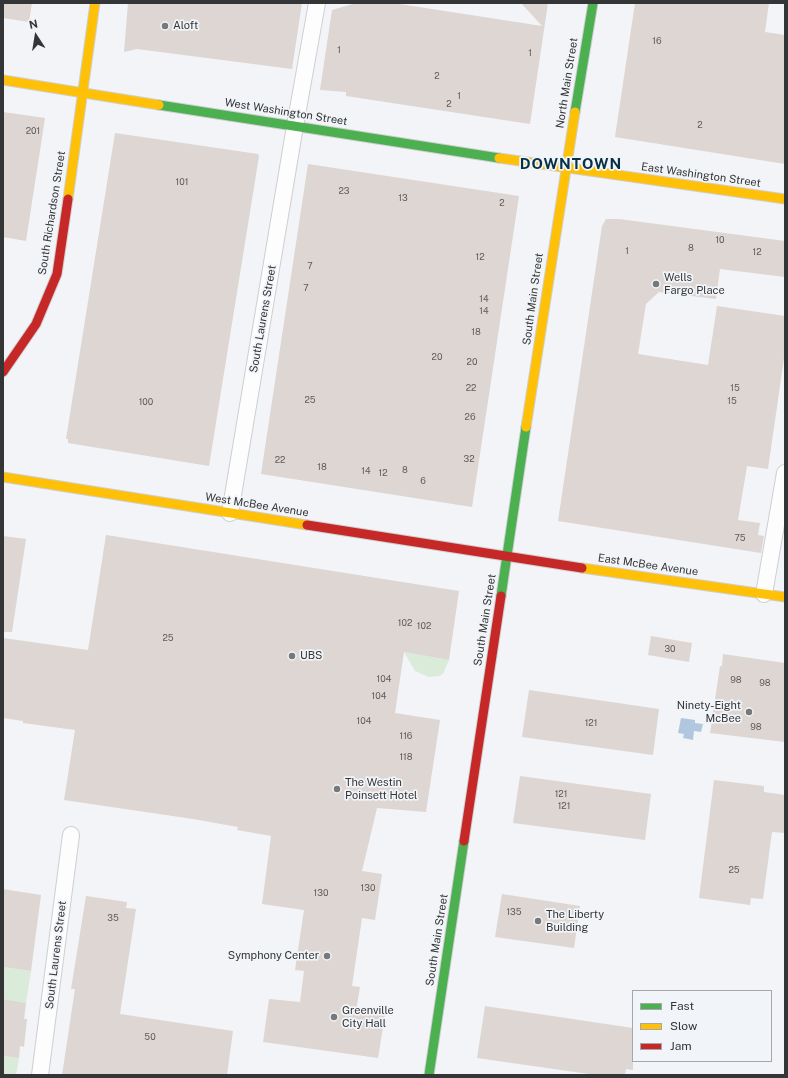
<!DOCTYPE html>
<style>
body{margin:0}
#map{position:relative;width:788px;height:1078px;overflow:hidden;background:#f2f4f7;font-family:"Public Sans",sans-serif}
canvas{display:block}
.frame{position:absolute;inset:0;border:4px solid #343536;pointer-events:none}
.legend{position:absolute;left:632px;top:990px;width:140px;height:72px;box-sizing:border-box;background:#f1f4f8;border:1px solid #a5a8aa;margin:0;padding:5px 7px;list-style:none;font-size:12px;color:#343536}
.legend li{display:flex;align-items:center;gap:8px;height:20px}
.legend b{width:20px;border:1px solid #a5a8aa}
.north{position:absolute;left:16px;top:16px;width:40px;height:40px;-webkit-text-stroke:3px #f1f4f8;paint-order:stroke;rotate:348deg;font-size:11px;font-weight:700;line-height:16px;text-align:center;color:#343536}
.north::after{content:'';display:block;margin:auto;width:14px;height:18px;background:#343536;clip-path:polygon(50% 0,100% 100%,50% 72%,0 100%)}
</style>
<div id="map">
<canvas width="788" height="1078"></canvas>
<div class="frame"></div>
<ul class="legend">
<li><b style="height:5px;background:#4caf50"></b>Fast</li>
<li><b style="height:5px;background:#ffc107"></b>Slow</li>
<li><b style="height:5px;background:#c62828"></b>Jam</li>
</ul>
<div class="north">N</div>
</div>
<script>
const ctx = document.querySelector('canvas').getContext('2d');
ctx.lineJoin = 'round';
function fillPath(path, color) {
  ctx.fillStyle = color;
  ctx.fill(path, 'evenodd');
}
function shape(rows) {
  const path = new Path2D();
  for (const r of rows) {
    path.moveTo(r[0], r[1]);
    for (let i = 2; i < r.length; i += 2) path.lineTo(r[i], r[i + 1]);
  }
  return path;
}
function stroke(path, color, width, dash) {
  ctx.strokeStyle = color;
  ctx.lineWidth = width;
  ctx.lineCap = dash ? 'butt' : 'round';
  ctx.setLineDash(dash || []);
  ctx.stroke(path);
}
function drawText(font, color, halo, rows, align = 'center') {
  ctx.font = font + ' "Public Sans",sans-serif';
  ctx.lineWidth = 3.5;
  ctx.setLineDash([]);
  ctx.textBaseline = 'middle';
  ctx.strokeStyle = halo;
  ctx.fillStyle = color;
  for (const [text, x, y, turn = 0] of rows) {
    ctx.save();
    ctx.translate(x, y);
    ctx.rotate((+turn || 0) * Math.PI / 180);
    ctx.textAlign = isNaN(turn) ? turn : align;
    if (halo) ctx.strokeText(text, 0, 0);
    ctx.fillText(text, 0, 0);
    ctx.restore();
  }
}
fillPath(shape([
 [404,652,449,660,443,674,439,676,429,677,415,671],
 [3,967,31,971,26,1003,3,999],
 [3,1056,19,1058,16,1075,3,1075]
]), '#daebda');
fillPath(shape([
 [681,718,695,720,695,723,703,724,701,732,694,731,693,740,683,738,684,734,678,733]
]), '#b0c7df');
fillPath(shape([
 [3,3,32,3,29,22,3,18],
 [128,3,302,3,292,69,137,49,124,52],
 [356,3,393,3,542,26,521,3,548,3,530,124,346,96,346,92,320,90,332,10],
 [635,3,769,3,765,32,785,35,785,164,615,137],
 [3,112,45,118,26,241,3,237],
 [115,133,258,154,259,156,209,466,68,443,68,439,66,439],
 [308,164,519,196,472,507,261,474],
 [606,219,619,219,785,241,785,277,720,269,716,299,659,292,646,304,638,354,708,365,717,306,785,316,785,351,768,469,747,466,738,520,760,523,758,535,764,536,761,553,558,521,602,226],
 [106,535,459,591,449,660,404,652,395,713,440,720,426,812,377,808,362,871,382,874,375,920,362,918,352,986,360,987,356,1011,385,1015,378,1058,263,1042,269,999,300,1002,304,971,295,970,304,910,262,904,271,836,237,830,238,827,193,819,64,800,75,730,23,723,23,721,3,718,3,638,88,650],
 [3,536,26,539,12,632,3,632],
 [651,636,692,643,689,662,648,655],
 [723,654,785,663,785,742,710,733,720,666,722,666],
 [529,690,659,709,653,755,522,737],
 [520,776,651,794,645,840,513,823],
 [714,780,764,786,764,792,785,795,785,833,772,832,763,899,751,898,750,905,699,898],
 [3,889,41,895,31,971,3,967],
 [502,894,580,906,574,948,495,937],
 [86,896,127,902,126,908,136,909,120,1014,233,1031,227,1075,62,1075,75,989,71,989],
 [3,999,26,1003,24,1019,27,1019,24,1047,20,1046,19,1058,3,1056],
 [485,1006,633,1028,633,1070,626,1069,625,1075,596,1075,477,1058]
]), '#ddd6d2');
const street = shape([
 [230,513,295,126,317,3],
 [764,594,785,473],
 [40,1075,71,835]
]);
const fast = shape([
 [159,105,499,158],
 [575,112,593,3],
 [501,596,526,427],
 [429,1075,464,841]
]);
const slow = shape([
 [3,80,159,105],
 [499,158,785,199],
 [68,199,95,3],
 [526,427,575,112],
 [3,477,307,525],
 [582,568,785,597]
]);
const jam = shape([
 [3,372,36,324,57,274,68,199],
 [307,525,582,568],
 [464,841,501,596]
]);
stroke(street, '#cecfd1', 18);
stroke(fast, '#cecfd1', 11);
stroke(slow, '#cecfd1', 11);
stroke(jam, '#cecfd1', 11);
stroke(street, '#fdfdfe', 16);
stroke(fast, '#4caf50', 9);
stroke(slow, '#ffc107', 9);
stroke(jam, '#c62828', 9);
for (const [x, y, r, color] of [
 [165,26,4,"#76787a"],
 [656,284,4,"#76787a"],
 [292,656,4,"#76787a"],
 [749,712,4,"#76787a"],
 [337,789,4,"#76787a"],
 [538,921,4,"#76787a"],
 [327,956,4,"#76787a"],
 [334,1017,4,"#76787a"]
]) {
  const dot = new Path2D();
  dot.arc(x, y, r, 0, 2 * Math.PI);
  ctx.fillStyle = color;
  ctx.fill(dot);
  stroke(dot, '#f1f4f8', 1.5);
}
drawText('9px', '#5e5d5d', null, [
 ["16",657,41],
 ["1",339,50],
 ["1",530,53],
 ["2",437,76],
 ["1",459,96],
 ["2",449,104],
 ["2",700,125],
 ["201",33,131],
 ["101",182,182],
 ["23",344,191],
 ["13",403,198],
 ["2",502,203],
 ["10",720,240],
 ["8",691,248],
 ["1",627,251],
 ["12",757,252],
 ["12",480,257],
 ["7",310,266],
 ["7",306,288],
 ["14",484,299],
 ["14",484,311],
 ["18",476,332],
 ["20",437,357],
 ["20",472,362],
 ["22",471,388],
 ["15",735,388],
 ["25",310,400],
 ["15",732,401],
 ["100",146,402],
 ["26",470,417],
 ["32",469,459],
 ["22",280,460],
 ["18",322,467],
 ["8",405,470],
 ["14",366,471],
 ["12",383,473],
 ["6",423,481],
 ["75",740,538],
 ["102",405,623],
 ["102",424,626],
 ["25",168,638],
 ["30",670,649],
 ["104",384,679],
 ["98",736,680],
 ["98",765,683],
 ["104",379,696],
 ["104",364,721],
 ["121",591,723],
 ["98",756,727],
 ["116",406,736],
 ["118",406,757],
 ["121",561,794],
 ["121",564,806],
 ["25",734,870],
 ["130",368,888],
 ["130",321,893],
 ["135",514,912],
 ["35",113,918],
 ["50",150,1037]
]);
drawText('11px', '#343536', '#f1f4f8', [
 ["Aloft",173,26],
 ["Wells",664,278],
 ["Fargo Place",664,291],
 ["UBS",300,656],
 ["Ninety-Eight",741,706,"right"],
 ["McBee",741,719,"right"],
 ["The Westin",345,783],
 ["Poinsett Hotel",345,796],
 ["The Liberty",546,915],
 ["Building",546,928],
 ["Symphony Center",319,956,"right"],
 ["Greenville",342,1011],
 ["City Hall",342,1024]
], 'left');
drawText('11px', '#343536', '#f1f4f8', [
 ["North Main Street",567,83,-81],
 ["West Washington Street",286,112,9],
 ["East Washington Street",701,175,8],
 ["South Richardson Street",52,213,-81],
 ["South Main Street",533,299,-82],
 ["South Laurens Street",263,319,-80],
 ["West McBee Avenue",257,505,9],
 ["East McBee Avenue",648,565,8],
 ["South Main Street",485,620,-81],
 ["South Main Street",437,940,-81],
 ["South Laurens Street",56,955,-83]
]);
ctx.letterSpacing = '1px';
drawText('bold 15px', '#063046', '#f1f4f8', [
 ["DOWNTOWN",571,164]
]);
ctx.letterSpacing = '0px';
</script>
